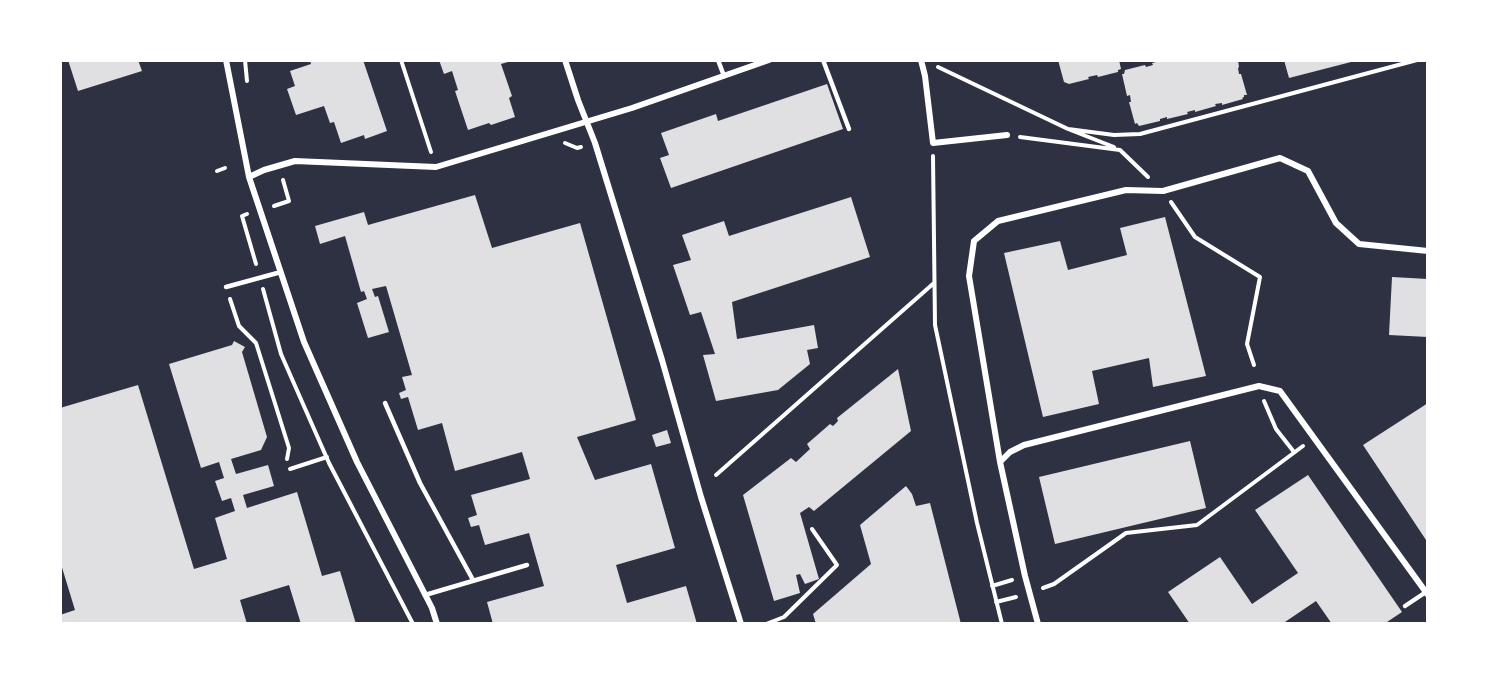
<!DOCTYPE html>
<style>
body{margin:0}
#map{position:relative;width:1488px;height:684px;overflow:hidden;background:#2d3142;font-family:"Fira Sans",sans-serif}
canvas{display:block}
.frame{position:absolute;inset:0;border:62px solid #fff;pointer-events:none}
</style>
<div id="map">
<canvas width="1488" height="684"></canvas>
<div class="frame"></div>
</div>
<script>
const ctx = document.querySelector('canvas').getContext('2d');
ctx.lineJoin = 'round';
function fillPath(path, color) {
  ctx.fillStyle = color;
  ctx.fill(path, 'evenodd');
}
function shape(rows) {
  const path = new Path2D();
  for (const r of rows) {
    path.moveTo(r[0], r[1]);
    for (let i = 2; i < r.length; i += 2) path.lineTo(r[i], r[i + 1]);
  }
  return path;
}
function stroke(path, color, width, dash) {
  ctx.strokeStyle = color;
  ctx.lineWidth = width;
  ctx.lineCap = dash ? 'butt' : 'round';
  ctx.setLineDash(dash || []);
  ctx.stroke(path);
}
fillPath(shape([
 [68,60,138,60,142,71,78,91],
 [310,60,363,60,387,131,365,139,364,135,341,143,334,122,330,123,324,106,296,115,287,89,295,86,290,71,311,64],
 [439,60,507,60,508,62,501,64,512,96,509,98,515,117,491,125,489,123,468,130,455,91,458,90,452,71,444,74],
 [1058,60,1119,60,1121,69,1118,70,1118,72,1098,77,1097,75,1088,77,1089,79,1069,84,1064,82],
 [1164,60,1238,60,1239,67,1238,68,1239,74,1241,74,1247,95,1244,95,1244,97,1242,98,1243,99,1222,105,1222,103,1215,104,1216,106,1195,112,1195,110,1187,112,1188,114,1167,119,1167,117,1160,119,1160,121,1139,126,1137,123,1135,124,1129,102,1131,102,1130,95,1127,96,1122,74,1124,74,1125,70,1145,65,1146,67,1153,65,1152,63],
 [1284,60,1354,60,1355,61,1289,78],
 [827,84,843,129,671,188,660,158,669,155,661,133,716,114,718,121],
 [475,195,492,248,580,223,636,420,577,437,595,480,651,464,675,548,616,565,627,603,686,586,697,624,493,624,487,602,544,586,529,533,485,545,479,525,471,527,468,518,477,515,471,495,530,479,522,452,455,471,442,423,418,430,408,397,401,399,399,393,406,390,402,377,412,375,386,286,372,289,375,297,378,296,389,332,368,338,357,303,367,299,364,291,361,292,345,236,320,244,315,226,364,212,368,225],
 [851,197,870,257,732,302,737,339,814,325,818,348,807,350,810,364,778,390,716,401,703,355,715,354,701,312,690,315,673,265,691,260,682,235,724,221,729,236],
 [1165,217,1206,376,1153,387,1149,358,1092,371,1099,404,1043,417,1004,253,1060,241,1068,270,1127,255,1120,228],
 [1392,277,1428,279,1428,337,1389,335],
 [234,341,245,347,242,352,267,437,261,450,231,459,236,474,268,465,274,486,243,495,247,508,297,492,322,576,340,571,356,624,301,624,289,585,240,600,247,624,60,624,60,615,75,610,60,561,60,408,138,385,194,569,227,559,215,518,235,511,231,498,222,501,215,481,224,478,219,462,201,468,169,364,232,345],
 [898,369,911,431,814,511,809,507,800,513,819,579,805,584,800,574,796,575,800,593,774,601,743,495,791,458,796,462,810,449,807,444,830,424,833,426,838,421,837,418],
 [1428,403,1428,543,1363,445],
 [667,430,671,443,656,447,652,435],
 [1190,441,1206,508,1055,544,1039,477],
 [1308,475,1402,612,1384,624,1332,624,1316,601,1282,624,1190,624,1168,592,1220,557,1252,604,1298,573,1255,510],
 [906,486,912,494,916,506,930,503,961,624,816,624,813,614,871,564,860,525]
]), '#e0e0e3');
stroke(shape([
 [245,60,247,81],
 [401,60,431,152],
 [938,67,1068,129,1114,147],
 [1068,129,1114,135,1140,134,1417,60],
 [1020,137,1120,150,1148,177],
 [565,143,577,148,581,147],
 [933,156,935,325,977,523,1002,624],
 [217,171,225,168],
 [1171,202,1195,237,1260,277,1247,344,1254,365],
 [274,206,289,201,283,180],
 [247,214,242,216,256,264],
 [263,289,281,354,329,463,413,624],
 [230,299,239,326,256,343,289,448,287,459],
 [1264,401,1276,429,1294,452],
 [290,469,327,457],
 [716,475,934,283],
 [992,586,1012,580],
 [1043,588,1054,584,1126,533,1197,525,1303,446],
 [996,602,1016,597],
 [766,624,784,617,837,565,812,529]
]), '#fff', 4);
stroke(shape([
 [718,60,724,76],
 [823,60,849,129],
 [226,287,281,272],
 [385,403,420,483,473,580],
 [425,595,527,565],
 [1405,606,1426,592]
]), '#fff', 4.5);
stroke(shape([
 [226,60,249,177,304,342,357,462,432,608,437,624],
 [565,60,578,100,595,143,662,360,701,497,741,624],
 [921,60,925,76,933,143,1007,135],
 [249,177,264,170,295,161,436,167,632,108,769,60],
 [1000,462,969,276,974,241,998,221,1126,190,1163,191,1280,158,1308,171,1336,223,1359,244,1428,251],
 [1038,624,1025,576,1000,462,1010,452,1024,445,1259,386,1280,391,1428,595]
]), '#fff', 6);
</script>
